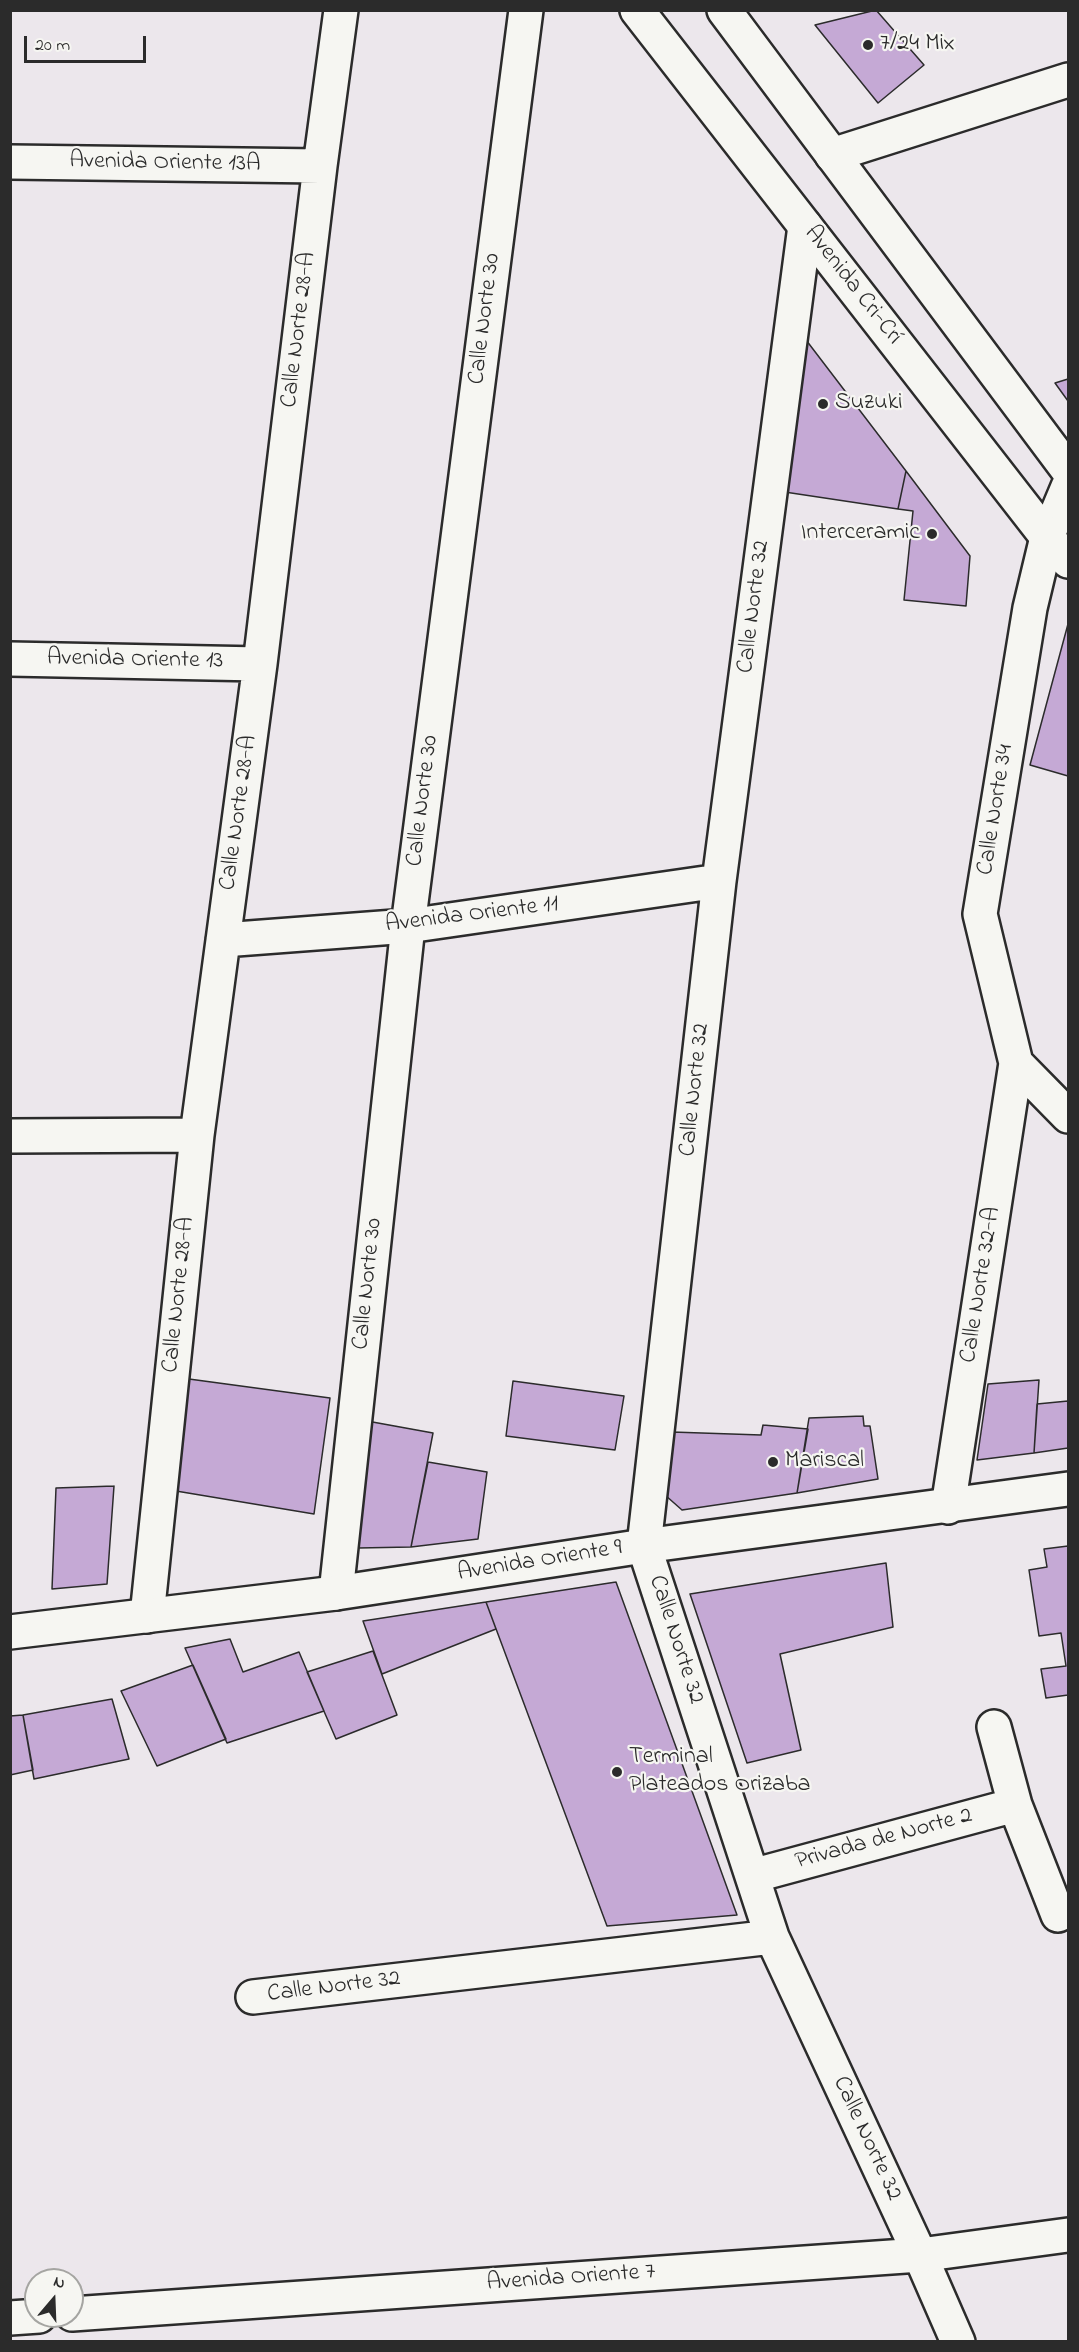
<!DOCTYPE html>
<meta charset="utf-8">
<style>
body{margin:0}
#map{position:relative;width:1079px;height:2352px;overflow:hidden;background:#ece7ec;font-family:"Indie Flower",sans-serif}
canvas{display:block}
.frame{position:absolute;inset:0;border:12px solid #2b2b2b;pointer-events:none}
.north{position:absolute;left:24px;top:2268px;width:60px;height:60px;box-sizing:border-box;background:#f6f6f2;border:2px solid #a5a5a2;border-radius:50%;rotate:19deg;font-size:16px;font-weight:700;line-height:24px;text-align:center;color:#2b2b2b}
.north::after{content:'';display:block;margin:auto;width:21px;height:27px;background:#2b2b2b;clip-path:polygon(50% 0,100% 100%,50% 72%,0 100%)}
.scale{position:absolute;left:24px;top:36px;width:122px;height:27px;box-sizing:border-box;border:3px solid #2b2b2b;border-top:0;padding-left:8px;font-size:18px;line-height:21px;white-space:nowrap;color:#2b2b2b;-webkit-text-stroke:4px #f6f6f2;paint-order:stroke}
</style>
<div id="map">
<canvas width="1079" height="2352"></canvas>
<div class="frame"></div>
<div class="north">N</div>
<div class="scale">20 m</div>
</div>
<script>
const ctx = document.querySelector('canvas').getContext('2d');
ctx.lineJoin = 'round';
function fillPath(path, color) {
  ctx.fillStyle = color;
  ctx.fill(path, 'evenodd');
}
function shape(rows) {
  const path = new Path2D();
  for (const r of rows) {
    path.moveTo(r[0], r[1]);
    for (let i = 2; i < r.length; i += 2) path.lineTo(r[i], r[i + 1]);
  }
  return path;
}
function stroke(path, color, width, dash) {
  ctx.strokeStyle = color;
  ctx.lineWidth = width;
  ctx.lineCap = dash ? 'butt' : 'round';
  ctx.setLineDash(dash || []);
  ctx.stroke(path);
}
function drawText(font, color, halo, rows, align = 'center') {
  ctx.font = font + ' "Indie Flower",sans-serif';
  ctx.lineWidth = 4.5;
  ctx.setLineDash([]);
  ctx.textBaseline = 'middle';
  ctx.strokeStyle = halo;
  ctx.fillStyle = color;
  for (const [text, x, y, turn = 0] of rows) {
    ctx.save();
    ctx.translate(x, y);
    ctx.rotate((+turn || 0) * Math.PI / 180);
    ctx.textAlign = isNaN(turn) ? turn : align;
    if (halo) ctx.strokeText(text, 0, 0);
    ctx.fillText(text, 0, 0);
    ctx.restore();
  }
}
const building = shape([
 [876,10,924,65,878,103,815,25,876,10],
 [803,336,906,471,898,509,778,491,803,336],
 [1068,379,1068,401,1055,383,1068,379],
 [906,471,970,556,966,606,904,600,913,511,898,509,906,471],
 [1068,624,1068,776,1030,765,1068,624],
 [189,1379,330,1398,314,1514,176,1491,189,1379],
 [1039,1380,1034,1453,977,1460,988,1384,1039,1380],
 [513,1381,624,1396,615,1450,506,1436,513,1381],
 [1068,1401,1068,1448,1034,1453,1037,1404,1068,1401],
 [863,1416,864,1426,870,1426,878,1479,797,1493,809,1418,863,1416],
 [367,1421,433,1433,411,1547,358,1548,349,1537,367,1421],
 [763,1425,808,1429,797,1493,682,1510,665,1495,672,1432,761,1435,763,1425],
 [428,1462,487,1472,478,1539,411,1547,428,1462],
 [114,1486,107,1584,52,1589,56,1488,114,1486],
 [1068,1546,1068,1695,1046,1698,1041,1669,1066,1666,1061,1633,1039,1636,1029,1570,1047,1567,1044,1549,1068,1546],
 [886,1563,893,1627,780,1654,801,1750,747,1763,690,1594,886,1563],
 [616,1582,737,1915,607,1926,486,1602,616,1582],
 [486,1602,496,1629,382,1674,363,1621,486,1602],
 [230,1639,243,1672,299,1652,324,1711,227,1743,185,1648,230,1639],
 [373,1651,397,1715,336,1739,307,1672,373,1651],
 [193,1665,226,1739,157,1766,121,1691,193,1665],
 [112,1699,129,1759,34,1779,23,1715,112,1699],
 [23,1715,33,1770,10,1775,10,1716,23,1715]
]);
fillPath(building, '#c5a9d5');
stroke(building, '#2b2b2b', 1.5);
const minor = shape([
 [832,155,1068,80],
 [10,162,320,166],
 [805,226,719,881,644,1546,772,1937,920,2255,958,2342],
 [1068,487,1047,537,1030,608,980,914,1016,1063,1068,1116],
 [10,659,260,664],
 [223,940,408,926,719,881],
 [10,1136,197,1135],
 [948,1507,1016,1063],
 [336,1593,408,926,526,10],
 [147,1616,197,1135,260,664,320,166,341,10],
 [994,1727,1015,1805,1058,1915],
 [752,1876,1015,1805],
 [253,1997,772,1937]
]);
const tertiary = shape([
 [10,1632,336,1593,644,1546,1068,1489],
 [72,2314,920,2255,1068,2235],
 [10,2318,39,2316]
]);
const secondary = shape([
 [637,10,1047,537,1068,561],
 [724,10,1068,470]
]);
stroke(minor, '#2b2b2b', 38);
stroke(tertiary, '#2b2b2b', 38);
stroke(secondary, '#2b2b2b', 38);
stroke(minor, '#f6f6f2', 33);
stroke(tertiary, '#f6f6f2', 33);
stroke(secondary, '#f6f6f2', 33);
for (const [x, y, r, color] of [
 [868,45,6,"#2b2b2b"],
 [823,404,6,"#2b2b2b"],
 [932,534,6,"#2b2b2b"],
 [773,1462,6,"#2b2b2b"],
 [617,1772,6,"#2b2b2b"]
]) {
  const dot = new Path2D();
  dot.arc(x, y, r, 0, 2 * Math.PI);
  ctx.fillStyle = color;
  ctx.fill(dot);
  stroke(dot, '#f6f6f2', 2);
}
drawText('24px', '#2b2b2b', '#f6f6f2', [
 ["7/24 Mix",880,45],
 ["Suzuki",835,404],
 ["Interceramic",920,534,"right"],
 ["Mariscal",785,1462],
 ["Terminal",629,1758],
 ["Plateados Orizaba",629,1786]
], 'left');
drawText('24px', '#2b2b2b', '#f6f6f2', [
 ["Avenida Oriente 13A",165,164,1],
 ["Avenida Cri-Crí",852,286,52],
 ["Calle Norte 30",486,319,-83],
 ["Calle Norte 28-A",300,330,-83],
 ["Calle Norte 32",755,607,-83],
 ["Avenida Oriente 13",135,661,1],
 ["Calle Norte 30",424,801,-83],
 ["Calle Norte 34",997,810,-81],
 ["Calle Norte 28-A",240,813,-82],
 ["Avenida Oriente 11",472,916,-7],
 ["Calle Norte 32",696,1090,-84],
 ["Calle Norte 30",369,1284,-84],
 ["Calle Norte 32-A",982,1285,-81],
 ["Calle Norte 28-A",180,1295,-84],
 ["Avenida Oriente 9",540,1562,-9],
 ["Calle Norte 32",675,1640,72],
 ["Privada de Norte 2",884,1840,-15],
 ["Calle Norte 32",334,1988,-7],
 ["Calle Norte 32",866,2139,65],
 ["Avenida Oriente 7",571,2279,-4]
]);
</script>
